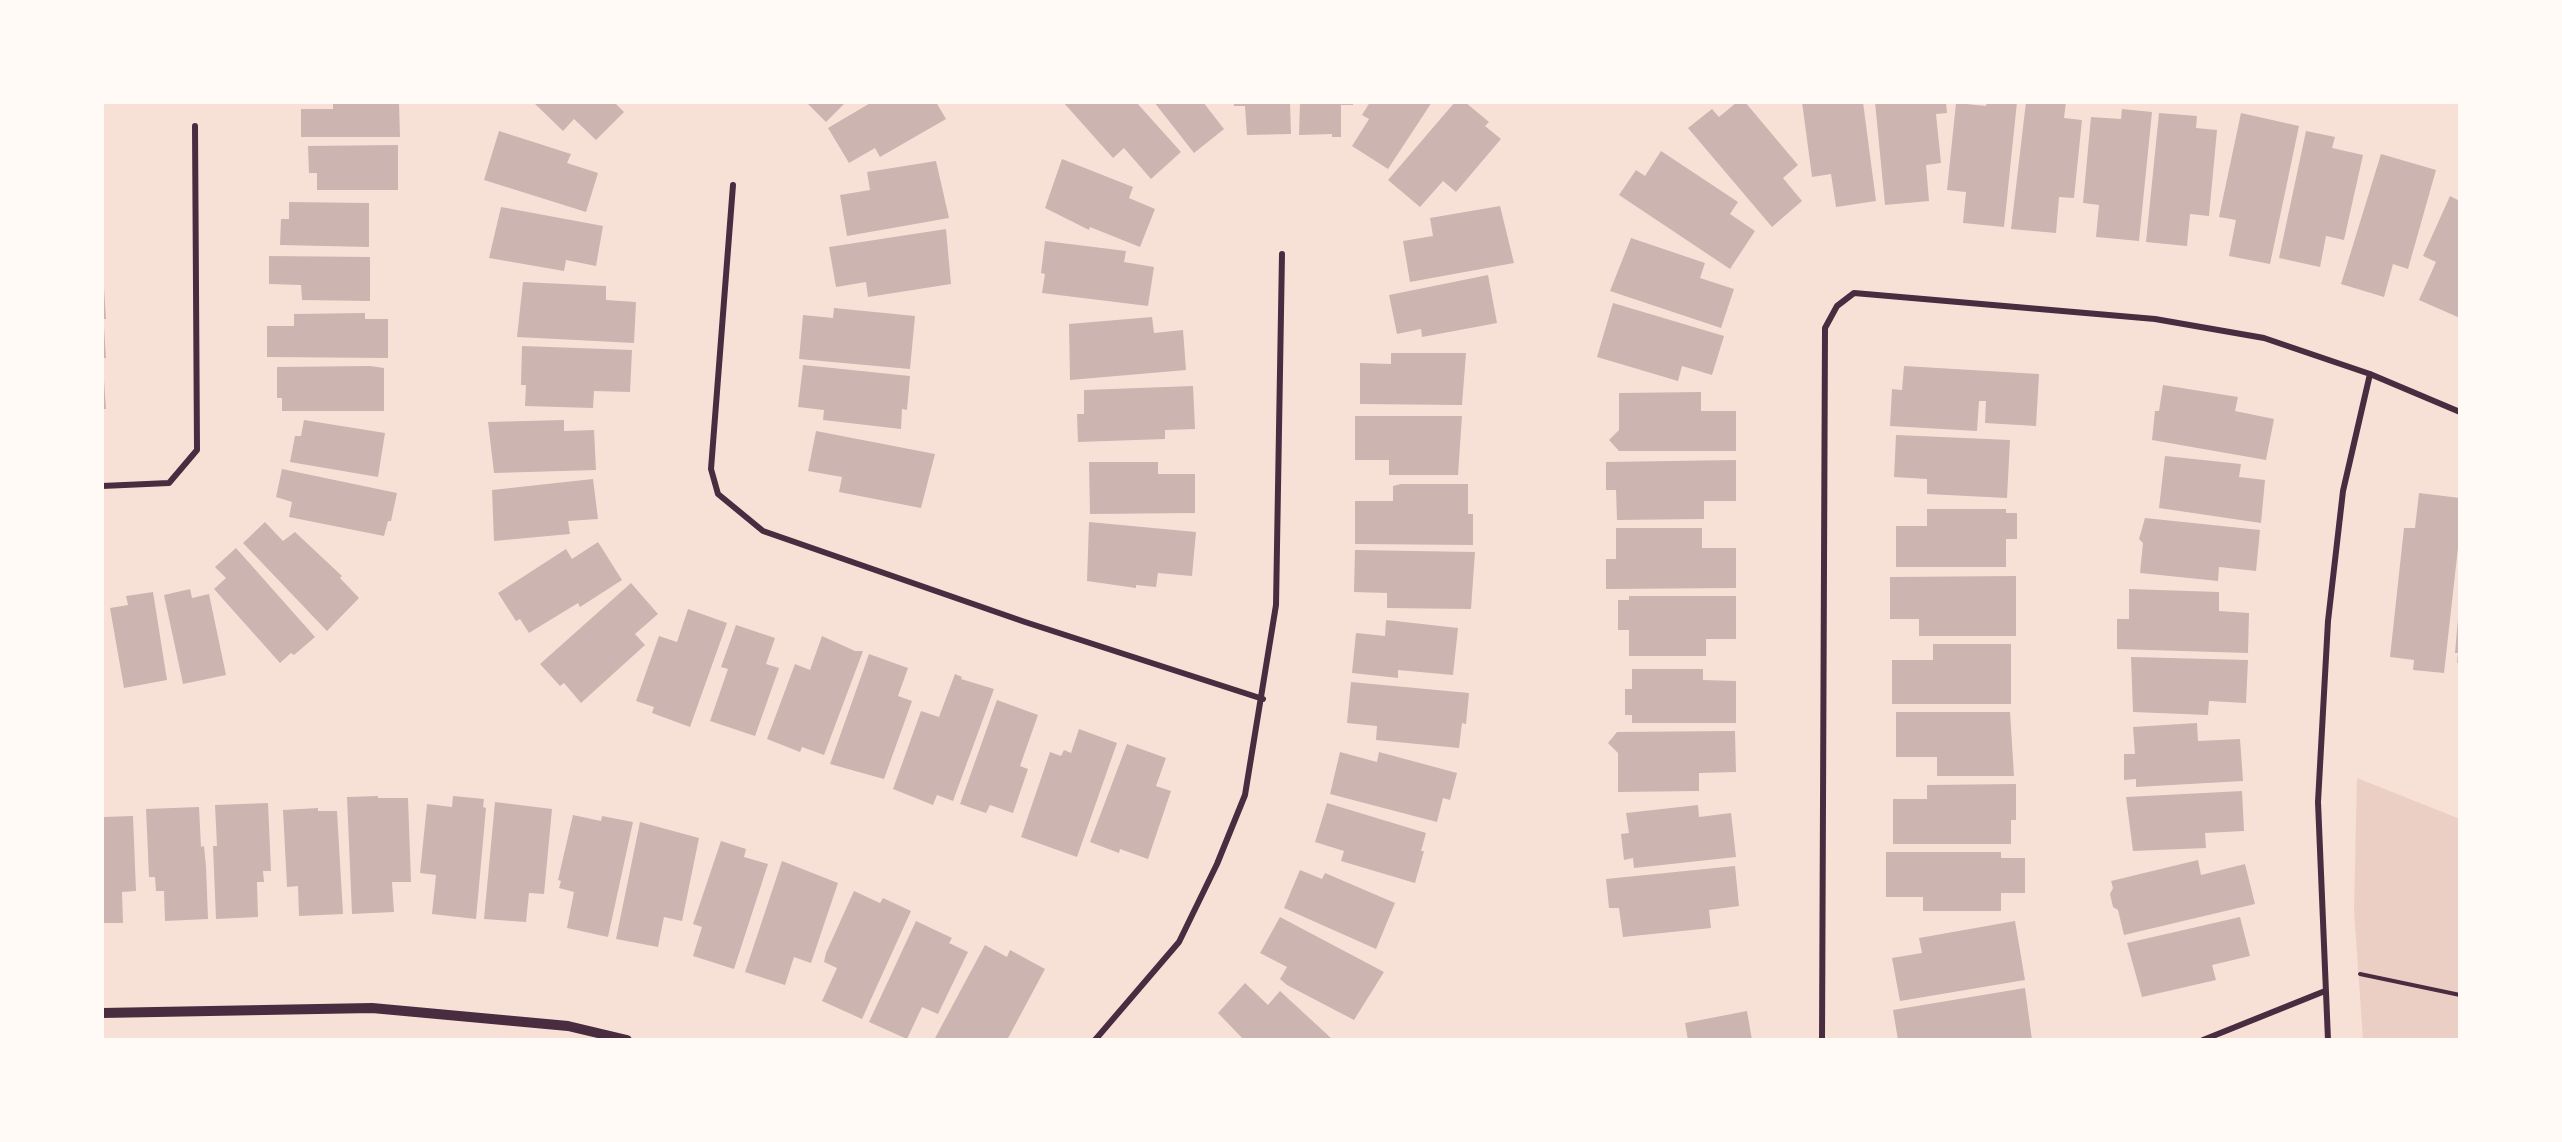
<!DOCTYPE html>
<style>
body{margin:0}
#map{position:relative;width:2562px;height:1142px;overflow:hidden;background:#f7e1d7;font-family:"Titillium Web",sans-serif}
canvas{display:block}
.frame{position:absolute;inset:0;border:104px solid #fffaf5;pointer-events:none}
</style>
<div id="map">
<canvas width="2562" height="1142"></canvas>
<div class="frame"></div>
</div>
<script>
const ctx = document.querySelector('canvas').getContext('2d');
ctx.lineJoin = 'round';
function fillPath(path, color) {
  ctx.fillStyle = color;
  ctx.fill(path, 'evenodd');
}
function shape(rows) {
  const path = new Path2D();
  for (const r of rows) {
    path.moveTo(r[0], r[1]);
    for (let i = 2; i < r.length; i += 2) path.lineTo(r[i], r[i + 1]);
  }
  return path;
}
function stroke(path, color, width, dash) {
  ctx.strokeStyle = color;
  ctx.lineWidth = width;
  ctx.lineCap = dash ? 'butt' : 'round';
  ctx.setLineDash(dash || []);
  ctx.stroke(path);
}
fillPath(shape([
 [2357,778,2460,819,2460,1040,2363,1040,2354,910]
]), '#ebcfc5');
fillPath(shape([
 [333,102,399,102,400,137,301,137,301,109,333,109],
 [533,102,614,102,624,112,596,140,574,119,563,131],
 [806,102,846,102,826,122],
 [872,102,936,102,946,119,880,157,875,148,849,163,828,128],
 [1063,102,1136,102,1181,152,1151,179,1124,148,1113,158],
 [1154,102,1203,102,1224,129,1194,153],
 [1234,102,1290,102,1291,134,1247,135,1245,106,1234,106],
 [1300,102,1353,102,1353,105,1341,105,1341,137,1332,137,1332,134,1299,135],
 [1370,102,1432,102,1388,169,1352,146,1369,119,1362,115],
 [1455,102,1465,102,1489,122,1485,126,1501,139,1456,192,1443,181,1420,207,1388,180],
 [1737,102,1745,102,1798,165,1783,178,1802,201,1772,227,1688,128,1712,109,1719,117],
 [1802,102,1863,102,1876,201,1836,207,1831,174,1812,177],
 [1875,102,1946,102,1947,113,1936,114,1941,163,1926,165,1929,201,1885,205],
 [1987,102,2017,102,2004,227,1963,223,1966,192,1947,190,1956,103,1986,106],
 [2026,102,2066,102,2064,118,2082,120,2074,198,2059,197,2056,233,2011,229],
 [2122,109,2152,112,2139,241,2096,237,2099,205,2083,203,2091,117,2121,119],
 [2159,113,2197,116,2196,128,2217,130,2209,216,2190,214,2187,246,2146,242],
 [2241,113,2299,126,2270,264,2229,256,2236,220,2219,217],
 [499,131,571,154,567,163,598,173,586,212,484,180],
 [2306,131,2335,137,2332,148,2363,155,2344,240,2326,236,2320,267,2279,258],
 [398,145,398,190,317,190,317,173,309,173,308,146],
 [1661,151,1738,202,1730,214,1755,231,1730,269,1619,195,1636,170,1645,176],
 [2381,154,2436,170,2408,269,2393,264,2384,297,2341,284],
 [1062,159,1133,187,1129,198,1155,209,1140,247,1090,227,1089,230,1045,208],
 [936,161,949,218,847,236,840,195,870,190,867,172],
 [2450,196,2460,201,2460,318,2419,300,2436,262,2423,256],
 [289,202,369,203,369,247,280,245,281,219,289,219],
 [1500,206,1514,263,1410,282,1403,241,1433,236,1430,218],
 [501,207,603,226,596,266,566,260,564,271,489,258],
 [946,229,951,284,868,297,866,282,836,287,829,247],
 [1631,238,1705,263,1700,278,1734,289,1721,328,1610,291],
 [1045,241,1126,251,1124,262,1154,267,1148,306,1042,293,1045,274,1041,273],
 [269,256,370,257,370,301,302,300,301,285,269,284],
 [1488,275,1497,323,1422,337,1421,329,1397,334,1389,295],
 [523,282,606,286,606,300,636,302,634,343,517,337],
 [104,288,106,319,102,319,102,289],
 [1613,303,1724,336,1712,375,1682,366,1678,381,1597,357],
 [834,308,915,316,910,369,799,359,803,315,833,318],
 [365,313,365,319,388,319,388,358,267,357,267,326,294,326,294,314],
 [1152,317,1154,333,1183,330,1186,370,1070,380,1069,324],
 [102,327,104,327,106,358,102,358],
 [522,346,632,350,630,392,594,391,593,408,525,406,526,385,521,385],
 [1391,353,1466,353,1462,405,1360,404,1360,363,1391,364],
 [803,365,910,376,907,410,902,409,901,429,823,420,824,410,798,407],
 [370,366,384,368,384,411,282,411,282,398,277,398,277,367],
 [1904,366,2039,374,2036,426,1985,423,1986,401,1979,401,1977,431,1890,426,1892,389,1902,390],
 [102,380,104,380,106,409,102,409],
 [2163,385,2238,397,2235,411,2274,419,2266,460,2152,440,2155,411,2159,411],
 [1193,386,1195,429,1165,430,1165,439,1078,442,1077,414,1084,414,1084,390],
 [1701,392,1701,411,1736,411,1736,451,1619,451,1609,440,1619,430,1619,393],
 [1355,416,1462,416,1458,475,1389,475,1389,460,1355,460],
 [304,420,385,433,378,477,290,462,295,436,301,436],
 [564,420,564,431,594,430,596,470,494,473,488,422],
 [816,431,935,454,921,508,839,492,842,477,808,471],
 [1896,435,2010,440,2007,498,1927,494,1927,479,1894,477],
 [2165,456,2241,464,2239,477,2265,480,2261,523,2159,508],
 [1736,460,1736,501,1704,501,1704,519,1617,520,1616,490,1606,490,1606,462],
 [1089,462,1158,462,1158,474,1195,474,1195,513,1090,514],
 [282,469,397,493,391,521,388,521,384,536,289,517,292,502,276,497],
 [593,479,598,519,568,521,570,534,494,541,492,490],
 [1401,484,1468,484,1468,514,1473,514,1473,545,1355,544,1355,501,1393,501,1393,486],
 [2419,493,2460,498,2460,530,2444,673,2413,670,2414,660,2390,657,2404,528,2415,528],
 [1927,509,2006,509,2006,513,2017,513,2017,539,2006,539,2006,567,1896,567,1896,526,1927,526],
 [2145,518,2260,530,2256,571,2219,567,2218,581,2140,573,2143,543,2139,539],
 [265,522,283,541,295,532,342,576,340,578,359,598,327,631,243,543],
 [1089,522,1196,532,1192,576,1158,573,1156,587,1136,585,1136,588,1087,581],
 [1616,528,1702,528,1702,548,1736,548,1736,588,1606,589,1606,559,1616,559],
 [598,542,622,580,580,607,578,603,529,633,520,619,516,621,498,593,566,549,572,559],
 [236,548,315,637,294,655,291,653,280,663,214,589,226,578,215,567],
 [1355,550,1475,552,1471,609,1387,608,1387,593,1354,592],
 [2016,576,2016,636,1919,636,1919,619,1890,619,1890,577],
 [631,583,658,614,635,634,645,645,581,703,564,683,560,686,540,664],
 [190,589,192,598,209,594,226,675,183,684,164,595],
 [2129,589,2219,592,2219,611,2249,613,2248,653,2117,649,2117,619,2129,619],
 [153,592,167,680,124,688,110,608,128,605,126,596],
 [1629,596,1736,596,1736,639,1706,639,1706,656,1629,656,1629,630,1618,630,1618,600,1629,600],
 [688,609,727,623,690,727,652,713,654,707,636,701,659,636,677,642],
 [2458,619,2460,619,2460,663,2457,663,2458,653,2455,653],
 [1386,620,1458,628,1453,675,1398,670,1398,678,1352,673,1356,633,1385,636],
 [736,625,775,638,766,664,779,668,755,736,710,721,728,669,721,667],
 [822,636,855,651,863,651,824,755,802,747,800,752,767,739,795,664,810,670],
 [1933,644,2011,644,2011,704,1892,704,1892,660,1933,660],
 [869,654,908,668,898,696,912,701,884,779,830,764],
 [2131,657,2248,660,2246,703,2209,701,2208,715,2133,712],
 [1632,669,1703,669,1703,680,1736,681,1736,723,1632,723,1632,715,1625,715,1625,689,1632,689],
 [955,674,962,677,961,679,994,689,953,801,937,795,933,805,893,789,921,711,939,717],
 [1351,682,1469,693,1466,724,1462,723,1459,748,1376,740,1377,726,1347,723],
 [997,700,1038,715,1020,766,1028,769,1013,813,990,805,986,813,960,804],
 [1896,712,2010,712,2014,776,1937,776,1937,757,1896,757],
 [2197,723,2198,741,2240,739,2243,781,2136,787,2136,779,2124,780,2124,754,2135,754,2133,727],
 [1079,729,1117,743,1077,857,1021,837,1050,752,1061,756,1064,750,1071,753],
 [1735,731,1736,772,1699,773,1699,791,1618,792,1618,753,1608,743,1617,732],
 [1127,744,1166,758,1156,786,1171,791,1148,859,1120,849,1119,853,1090,842],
 [1340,752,1377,762,1379,752,1457,773,1450,800,1443,798,1437,822,1330,794],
 [2016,784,2016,820,2011,820,2011,844,1893,844,1893,799,1927,799,1927,785],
 [2242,791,2244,831,2205,833,2206,848,2133,851,2126,797],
 [378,796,378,798,408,798,411,882,392,882,394,912,352,914,347,797],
 [453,796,484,799,483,807,486,808,476,919,432,914,436,875,420,873,427,804,452,807],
 [495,802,552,809,544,894,529,893,526,922,484,919],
 [268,803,271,871,263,871,264,882,257,882,258,917,216,919,213,846,217,846,215,805],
 [1327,803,1426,833,1421,851,1424,851,1415,883,1341,861,1344,851,1315,842],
 [1698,805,1699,817,1731,813,1736,857,1634,868,1633,858,1624,860,1621,834,1629,833,1626,813],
 [199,807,201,847,204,846,206,867,208,919,165,921,164,891,156,891,155,877,149,877,146,809],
 [318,808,318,811,337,811,343,914,299,916,298,886,287,887,283,810],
 [573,815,601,821,602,816,633,822,608,937,567,928,574,892,559,888,561,881,558,880],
 [133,816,136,891,122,892,123,923,102,923,102,817],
 [640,822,699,838,682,921,664,917,658,947,616,939],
 [721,841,746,849,744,857,768,864,734,969,693,956,702,927,693,924],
 [1886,852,2001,852,2001,858,2025,858,2025,893,2001,893,2001,911,1923,911,1923,897,1886,897],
 [2198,860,2201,875,2245,864,2255,904,2124,935,2118,910,2113,907,2110,894,2113,888,2111,881],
 [782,861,838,883,811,963,794,957,785,985,745,972],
 [1735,866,1739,906,1709,910,1711,928,1623,937,1619,908,1609,908,1606,879],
 [1300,870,1322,879,1325,873,1395,903,1376,949,1284,908],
 [854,891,880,903,883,898,911,911,862,1019,822,1001,837,968,824,962,826,953],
 [1280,917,1384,972,1354,1020,1287,985,1280,979,1287,967,1260,953],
 [2240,917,2250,956,2212,965,2216,980,2142,997,2127,943],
 [916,921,952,938,949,943,968,952,938,1014,922,1007,907,1039,869,1022],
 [2015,921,2025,980,1900,1001,1892,958,1922,953,1919,938],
 [985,945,1007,957,1010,950,1045,969,1007,1040,934,1040],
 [1245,983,1268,1005,1280,991,1332,1039,1244,1040,1218,1013],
 [2025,988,2032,1040,1898,1040,1893,1010],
 [1747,1011,1752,1040,1688,1040,1685,1023]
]), '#ccb4b1');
stroke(shape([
 [2360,974,2460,995]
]), '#4a2c40', 4);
stroke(shape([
 [733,185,711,469,718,494,763,531,1025,622,1263,699],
 [102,486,169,483,197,450,195,126],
 [1095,1040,1179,942,1217,864,1245,795,1276,605,1282,254],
 [1822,1040,1825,328,1837,306,1854,293,2155,319,2264,338,2370,374,2460,412],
 [2203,1040,2325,991],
 [2328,1040,2318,802,2328,621,2343,491,2370,374]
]), '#4a2c40', 6);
stroke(shape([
 [102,1013,372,1008,568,1026,627,1040]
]), '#4a2c40', 10);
</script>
